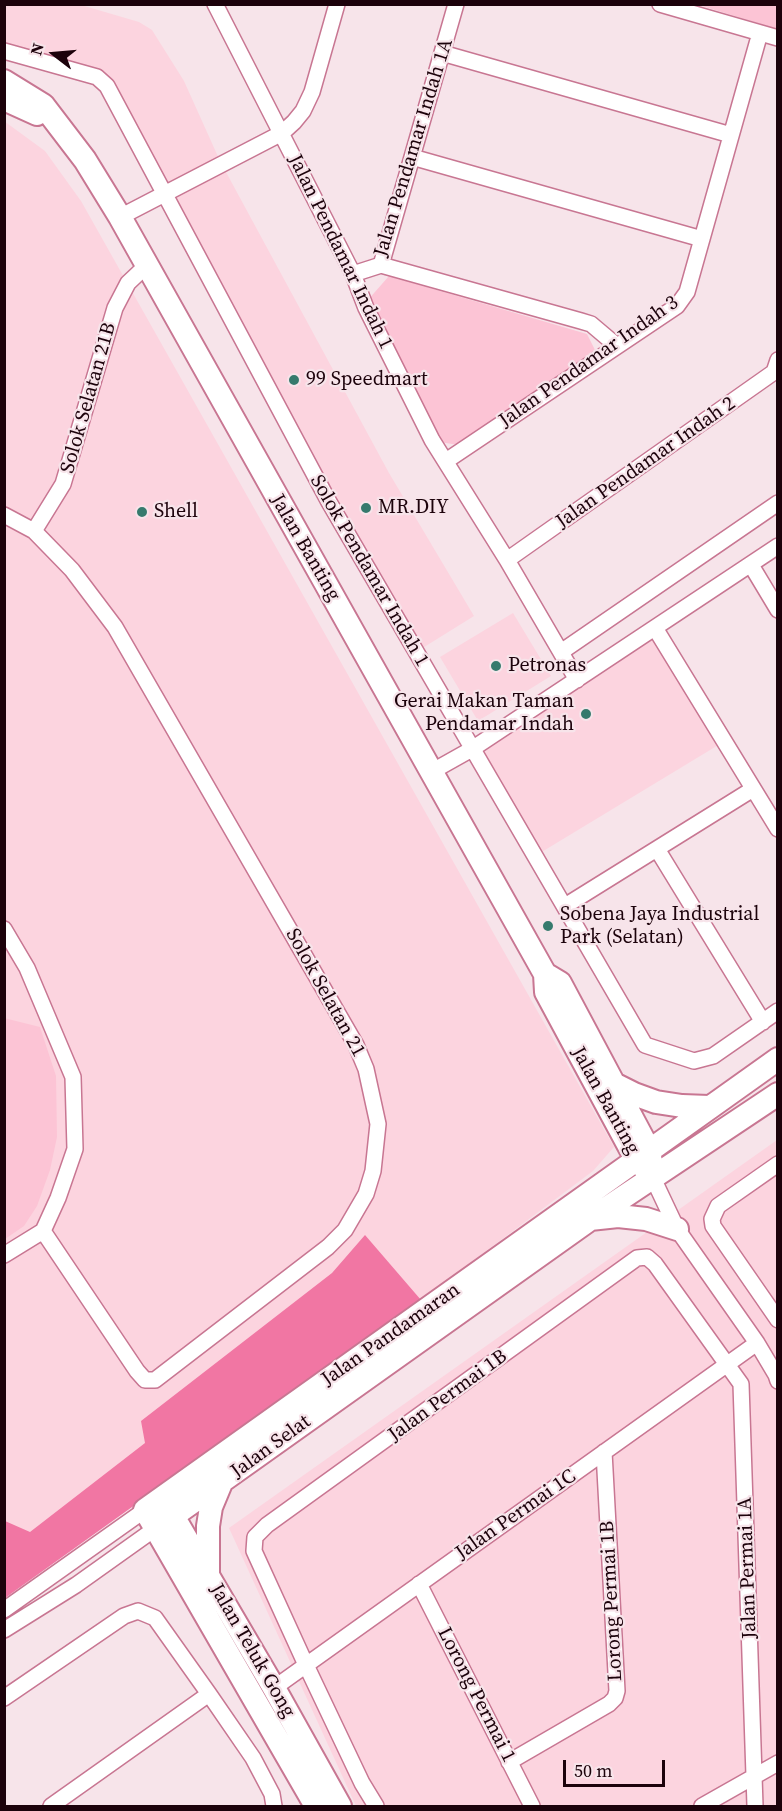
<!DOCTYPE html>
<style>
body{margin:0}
#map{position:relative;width:782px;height:1811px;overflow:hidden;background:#f7e4ea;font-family:"Source Serif 4",serif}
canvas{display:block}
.frame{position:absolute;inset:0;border:6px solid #1c020b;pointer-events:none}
.north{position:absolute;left:24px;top:24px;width:60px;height:60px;-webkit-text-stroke:4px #f7e4ea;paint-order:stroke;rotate:286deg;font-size:16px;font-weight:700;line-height:24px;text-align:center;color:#1c020b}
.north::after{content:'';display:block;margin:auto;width:21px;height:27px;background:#1c020b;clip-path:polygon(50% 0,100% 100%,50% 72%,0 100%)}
.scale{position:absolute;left:563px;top:1760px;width:102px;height:27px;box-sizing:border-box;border:3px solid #1c020b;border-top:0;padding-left:8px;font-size:18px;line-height:21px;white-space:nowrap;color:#1c020b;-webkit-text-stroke:4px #f7e4ea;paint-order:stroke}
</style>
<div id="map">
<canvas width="782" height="1811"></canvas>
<div class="frame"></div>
<div class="north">N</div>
<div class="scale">50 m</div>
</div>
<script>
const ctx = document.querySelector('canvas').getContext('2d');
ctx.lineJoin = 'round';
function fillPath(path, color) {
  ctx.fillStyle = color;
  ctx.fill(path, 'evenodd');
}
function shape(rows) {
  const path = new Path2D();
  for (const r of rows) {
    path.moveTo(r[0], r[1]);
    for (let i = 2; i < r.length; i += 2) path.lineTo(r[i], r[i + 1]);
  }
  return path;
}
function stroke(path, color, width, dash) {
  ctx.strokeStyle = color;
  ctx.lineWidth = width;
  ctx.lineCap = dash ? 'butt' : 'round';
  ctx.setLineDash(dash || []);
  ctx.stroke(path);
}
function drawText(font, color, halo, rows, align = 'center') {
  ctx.font = font + ' "Source Serif 4",serif';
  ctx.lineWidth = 4.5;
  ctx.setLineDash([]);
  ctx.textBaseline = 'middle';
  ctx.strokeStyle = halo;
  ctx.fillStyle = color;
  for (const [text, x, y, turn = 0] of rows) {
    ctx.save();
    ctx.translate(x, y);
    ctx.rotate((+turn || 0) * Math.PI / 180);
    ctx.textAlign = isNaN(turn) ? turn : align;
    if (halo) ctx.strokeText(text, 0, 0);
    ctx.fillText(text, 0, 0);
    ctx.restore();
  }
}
fillPath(shape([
 [4,5,81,5,139,22,152,30,184,81,220,161,389,473,474,616,421,649,331,495,111,82,5,45],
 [4,121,45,151,81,201,614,1147,593,1171,421,1300,5,1598],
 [513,613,551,676,478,721,440,657],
 [653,636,720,744,540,853,479,751],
 [777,1140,777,1806,356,1806,229,1528]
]), '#fcd4df');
fillPath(shape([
 [699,5,777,5,777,29],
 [389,276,587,334,596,352,459,445,439,442,367,301],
 [4,1018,40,1027,56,1076,57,1137,50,1170,37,1206,24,1226,5,1239]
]), '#fcc4d5');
fillPath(shape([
 [365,1235,421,1300,5,1598,5,1521,30,1532,145,1443,141,1421,332,1273]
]), '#f176a3');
const minor = shape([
 [215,4,353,274,366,308,432,440,507,560,577,680],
 [660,4,778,38],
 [4,51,97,77,107,86,329,502,645,1045,694,1061,713,1056,778,1011],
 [442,53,731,135],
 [412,157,702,239],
 [120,217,282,133,294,122,303,111,312,92,337,4],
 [381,265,581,321,591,324,617,346],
 [353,274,381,265,456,4],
 [446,461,677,306,687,292,760,33],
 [4,515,34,531,72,570,115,627,356,1045,366,1069,378,1124,373,1171,366,1194,345,1230,328,1247,155,1380,145,1380,137,1371,43,1231],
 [34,531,63,484,115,308,128,283,146,266],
 [507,560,774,372,778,360],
 [751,565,778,610],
 [655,628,778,829],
 [561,652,778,503],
 [431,772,472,749,778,546],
 [657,849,763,1022],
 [565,906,753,789],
 [4,929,27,968,73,1077,75,1149,58,1198,43,1231,4,1255],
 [778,1164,718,1206,712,1219,713,1226,778,1320],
 [652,1176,677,1229,757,1343,776,1375,778,1381],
 [419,1584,532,1806],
 [4,1610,145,1510],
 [4,1630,76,1585,156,1528],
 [274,1688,757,1343],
 [4,1698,124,1616,138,1611,155,1618,209,1694,253,1758,272,1794,274,1806],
 [509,1762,609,1704,615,1698,617,1691,604,1452],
 [51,1806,209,1694],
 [376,1806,362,1783,306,1665,254,1551,255,1537,267,1525,637,1258,647,1257,655,1264,741,1384,755,1806],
 [702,1806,778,1763]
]);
const secondary = shape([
 [4,81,43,105,85,160,120,217,545,974,546,992,636,1159,652,1176],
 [4,99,37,114],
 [545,974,560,983,649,1150,651,1163],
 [614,1084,634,1094,656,1102,682,1106,709,1107],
 [590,1219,618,1216,646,1219,677,1229],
 [166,1504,274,1688,340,1806],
 [156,1528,589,1220,778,1094],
 [208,1572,208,1526,211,1507,221,1483],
 [316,1806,145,1510,778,1059]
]);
stroke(minor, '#c87692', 18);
stroke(secondary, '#c87692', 26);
stroke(minor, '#fff', 15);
stroke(secondary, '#fff', 22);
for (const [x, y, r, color] of [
 [294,380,6,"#367a6d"],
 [366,508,6,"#367a6d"],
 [142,512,6,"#367a6d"],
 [496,666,6,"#367a6d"],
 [586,714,6,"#367a6d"],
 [548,926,6,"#367a6d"]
]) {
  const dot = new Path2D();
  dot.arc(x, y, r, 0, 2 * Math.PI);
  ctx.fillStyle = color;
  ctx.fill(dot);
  stroke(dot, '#f7e4ea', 2);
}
drawText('20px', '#1c020b', '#f7e4ea', [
 ["Jalan Pendamar Indah 1A",414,148,-73],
 ["Jalan Pendamar Indah 1",340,252,64],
 ["Jalan Pendamar Indah 3",589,362,-35],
 ["Solok Selatan 21B",89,398,-74],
 ["Jalan Pendamar Indah 2",646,463,-35],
 ["Jalan Banting",305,548,60],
 ["Solok Pendamar Indah 1",369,571,60],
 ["Solok Selatan 21",325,993,61],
 ["Jalan Banting",605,1101,61],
 ["Jalan Pandamaran",391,1335,-35],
 ["Jalan Permai 1B",448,1396,-36],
 ["Jalan Selat",271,1447,-36],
 ["Jalan Permai 1C",516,1515,-35],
 ["Jalan Permai 1A",748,1568,-92],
 ["Lorong Permai 1B",612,1601,-93],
 ["Jalan Teluk Gong",252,1651,60],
 ["Lorong Permai 1",476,1695,63]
]);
drawText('20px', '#1c020b', '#f7e4ea', [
 ["99 Speedmart",306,380],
 ["MR.DIY",378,508],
 ["Shell",154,512],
 ["Petronas",508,666],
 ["Gerai Makan Taman",574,702,"right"],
 ["Pendamar Indah",574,725,"right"],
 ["Sobena Jaya Industrial",560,915],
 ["Park (Selatan)",560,938]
], 'left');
</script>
